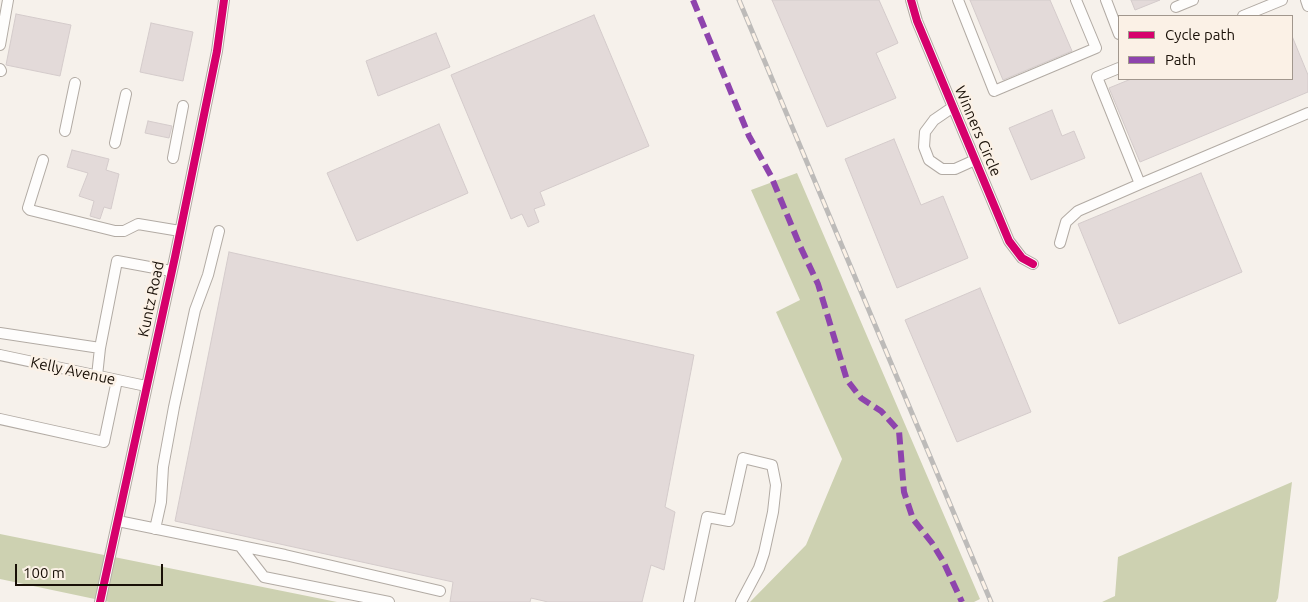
<!DOCTYPE html>
<style>
body{margin:0}
#map{position:relative;width:1308px;height:602px;overflow:hidden;background:#f6f1eb;font-family:Ubuntu,sans-serif}
canvas{display:block}
.legend{position:absolute;left:1118px;top:15px;width:175px;height:65px;box-sizing:border-box;background:#fbf1e6;border:1px solid #a1978d;margin:0;padding:6px 9px;list-style:none;font-size:15px;color:#191007}
.legend li{display:flex;align-items:center;gap:10px;height:25px}
.legend b{width:25px;border:1px solid #a1978d}
.scale{position:absolute;left:15px;top:564px;width:148px;height:22px;box-sizing:border-box;border:2px solid #191007;border-top:0;padding-left:6px;font-size:15px;line-height:18px;white-space:nowrap;color:#191007;-webkit-text-stroke:4px #fbf1e6;paint-order:stroke}
</style>
<div id="map">
<canvas width="1308" height="602"></canvas>
<ul class="legend">
<li><b style="height:6px;background:#d6006c"></b>Cycle path</li>
<li><b style="height:6px;background:#8e44ad"></b>Path</li>
</ul>
<div class="scale">100 m</div>
</div>
<script>
const ctx = document.querySelector('canvas').getContext('2d');
ctx.lineJoin = 'round';
function fillPath(path, color) {
  ctx.fillStyle = color;
  ctx.fill(path, 'evenodd');
}
function shape(rows) {
  const path = new Path2D();
  for (const r of rows) {
    path.moveTo(r[0], r[1]);
    for (let i = 2; i < r.length; i += 2) path.lineTo(r[i], r[i + 1]);
  }
  return path;
}
function stroke(path, color, width, dash) {
  ctx.strokeStyle = color;
  ctx.lineWidth = width;
  ctx.lineCap = dash ? 'butt' : 'round';
  ctx.setLineDash(dash || []);
  ctx.stroke(path);
}
function drawText(font, color, halo, rows, align = 'center') {
  ctx.font = font + ' Ubuntu,sans-serif';
  ctx.lineWidth = 5;
  ctx.setLineDash([]);
  ctx.textBaseline = 'middle';
  ctx.strokeStyle = halo;
  ctx.fillStyle = color;
  for (const [text, x, y, turn = 0] of rows) {
    ctx.save();
    ctx.translate(x, y);
    ctx.rotate((+turn || 0) * Math.PI / 180);
    ctx.textAlign = isNaN(turn) ? turn : align;
    if (halo) ctx.strokeText(text, 0, 0);
    ctx.fillText(text, 0, 0);
    ctx.restore();
  }
}
fillPath(shape([
 [797,173,980,599,974,602,750,602,806,545,842,459,776,312,800,300,751,190],
 [1292,482,1278,598,1276,602,1102,602,1115,596,1118,557],
 [0,534,337,602,109,602,0,579]
]), '#cdd1b1');
const building = shape([
 [772,0,879,0,898,43,876,53,896,98,827,127,772,0],
 [970,0,1050,0,1072,51,1003,80,970,0],
 [1131,0,1160,0,1135,10,1131,0],
 [16,14,71,25,60,76,6,65,16,14],
 [594,15,649,146,540,192,545,205,534,209,539,222,528,227,522,214,511,219,451,75,594,15],
 [151,23,193,32,183,81,140,72,151,23],
 [436,33,450,67,378,96,366,61,436,33],
 [1292,36,1308,75,1308,92,1140,162,1109,88,1131,79,1292,79,1292,36],
 [1052,110,1062,136,1074,131,1085,158,1031,180,1009,128,1052,110],
 [148,121,172,126,169,138,145,133,148,121],
 [439,124,468,193,357,241,327,173,439,124],
 [894,139,921,205,943,196,968,258,897,288,845,159,894,139],
 [72,150,109,159,106,170,119,174,111,209,104,207,100,219,90,216,94,201,79,196,88,173,67,167,72,150],
 [1201,173,1242,272,1119,324,1078,224,1201,173],
 [229,252,694,355,665,507,675,512,664,570,651,565,642,602,548,602,531,598,530,602,450,602,453,582,175,521,229,252],
 [980,288,1031,412,957,442,905,320,980,288]
]);
fillPath(building, '#e3dad9');
stroke(building, '#d4cbcb', 1);
const minor = shape([
 [911,0,917,21,1009,241,1022,258,1033,264],
 [958,0,994,91,1096,48,1076,0],
 [1106,0,1119,34],
 [1306,0,1308,6],
 [1176,7,1193,0],
 [1243,16,1282,0],
 [0,45,8,0],
 [0,69,1,71],
 [953,107,934,120,925,132,924,147,929,160,942,169,955,169,975,160],
 [65,131,75,83],
 [115,143,126,94],
 [173,158,183,106],
 [43,160,28,208,30,210,115,231,124,231,138,224,180,231],
 [1140,184,1308,113],
 [1060,243,1066,222,1078,211,1140,184,1097,77,1119,68],
 [0,333,100,348,97,376],
 [100,348,117,261,171,271],
 [0,355,146,386],
 [0,419,104,442,117,380],
 [118,521,285,555,440,591],
 [155,529,161,502,163,467,174,407,195,310,208,275,219,231],
 [240,546,264,577,389,602],
 [100,602,175,257,217,51,224,0],
 [689,602,707,517,729,521,743,458,772,465,776,485,773,512,764,553,759,568,741,602]
]);
stroke(minor, '#b2aba4', 12);
stroke(minor, '#fefdfc', 10);
const rail = shape([
 [739,0,991,602]
]);
stroke(rail, '#bdbbb9', 5);
stroke(rail, '#fbf1e6', 3, [9]);
stroke(shape([
 [693,0,749,136,771,176,800,246,818,284,847,380,861,398,881,411,899,431,904,492,913,519,932,543,943,561,962,602]
]), '#8e44ad', 6, [12, 6]);
stroke(shape([
 [911,0,917,21,1009,241,1022,258,1033,264],
 [100,602,175,257,217,51,224,0]
]), '#d6006c', 8);
drawText('15px', '#191007', '#fbf1e6', [
 ["Winners Circle",978,131,67],
 ["Kuntz Road",151,299,-78],
 ["Kelly Avenue",73,371,12]
]);
</script>
